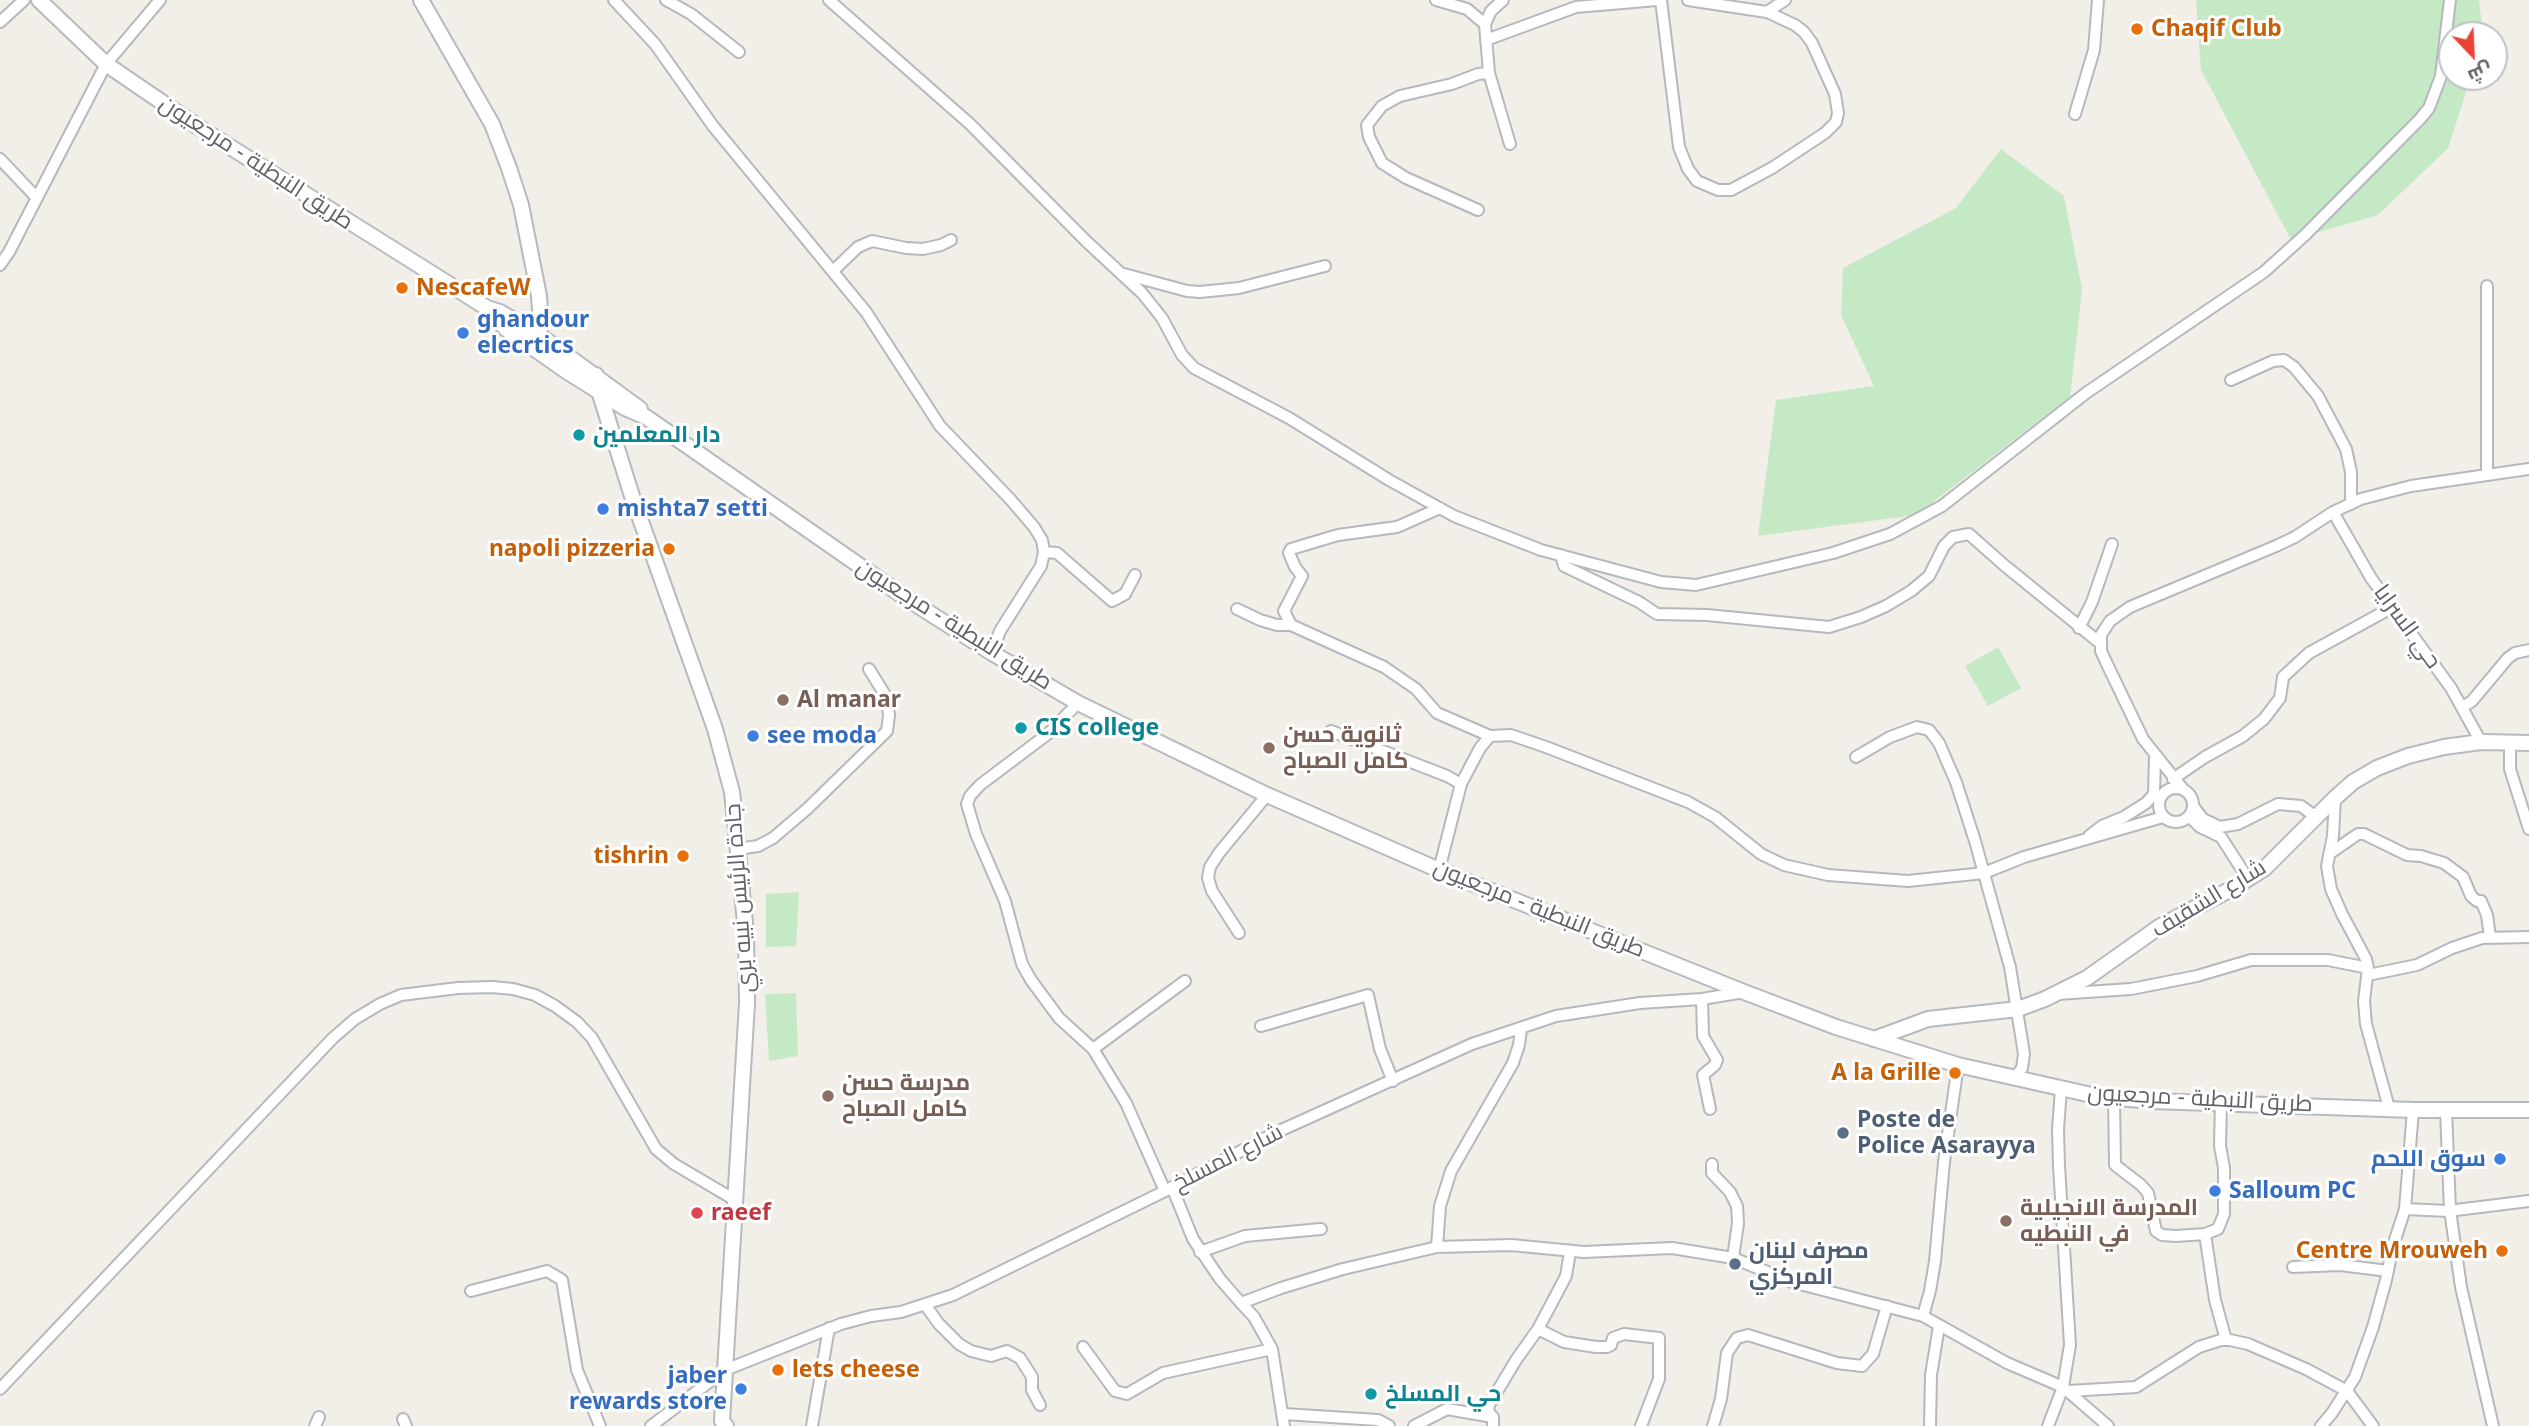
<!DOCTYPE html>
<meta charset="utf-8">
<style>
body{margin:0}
#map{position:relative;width:2529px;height:1426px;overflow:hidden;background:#f1efe8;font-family:"Noto Sans",Cairo,sans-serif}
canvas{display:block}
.north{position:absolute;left:2438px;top:21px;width:70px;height:70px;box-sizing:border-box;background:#fff;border:2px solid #bfc1c3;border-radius:50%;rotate:157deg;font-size:19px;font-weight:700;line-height:28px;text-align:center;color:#5f6368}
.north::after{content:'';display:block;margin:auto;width:24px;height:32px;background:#ea4335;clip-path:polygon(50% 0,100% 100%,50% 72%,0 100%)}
</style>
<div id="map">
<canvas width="2529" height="1426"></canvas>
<div class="north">ش</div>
</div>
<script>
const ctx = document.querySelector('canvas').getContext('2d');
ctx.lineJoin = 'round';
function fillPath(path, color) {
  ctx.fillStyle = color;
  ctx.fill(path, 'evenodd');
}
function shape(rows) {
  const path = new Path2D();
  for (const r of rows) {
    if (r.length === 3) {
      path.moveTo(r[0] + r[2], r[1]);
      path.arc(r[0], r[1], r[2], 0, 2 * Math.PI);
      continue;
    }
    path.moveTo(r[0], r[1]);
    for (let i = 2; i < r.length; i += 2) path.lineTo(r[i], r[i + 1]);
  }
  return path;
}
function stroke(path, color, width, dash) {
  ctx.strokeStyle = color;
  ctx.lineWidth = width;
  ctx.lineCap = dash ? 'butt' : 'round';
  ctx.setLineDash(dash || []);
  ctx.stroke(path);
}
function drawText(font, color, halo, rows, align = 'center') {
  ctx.font = font + ' "Noto Sans",Cairo,sans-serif';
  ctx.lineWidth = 6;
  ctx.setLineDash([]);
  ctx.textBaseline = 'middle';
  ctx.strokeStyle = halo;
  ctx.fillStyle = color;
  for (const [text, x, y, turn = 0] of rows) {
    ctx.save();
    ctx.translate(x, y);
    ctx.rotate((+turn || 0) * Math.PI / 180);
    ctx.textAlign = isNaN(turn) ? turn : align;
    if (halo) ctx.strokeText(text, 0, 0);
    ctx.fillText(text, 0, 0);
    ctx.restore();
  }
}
fillPath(shape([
 [2196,0,2479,0,2483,35,2452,35,2452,77,2471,77,2448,148,2378,215,2291,240,2201,70],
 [2001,149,2064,196,2082,289,2070,397,1916,515,1758,536,1776,400,1874,386,1841,315,1843,268,1956,208],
 [1998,647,2021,688,1988,706,1965,666],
 [799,892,796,946,766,947,766,894],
 [796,993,798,1056,769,1061,765,994]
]), '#c5e8c5');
const street = shape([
 [614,0,655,44,713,126,866,312,940,426,1010,499,1034,527,1042,540,1044,552,1041,566,1000,631,992,653],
 [666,0,691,14,739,52],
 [829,0,970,124,1086,241,1142,293,1162,318,1182,355,1194,368,1289,418,1389,480,1454,516,1541,550,1661,582,1696,585,1833,553,1890,534,1942,506,2086,393,2264,272,2305,235,2420,119,2429,108,2441,76,2450,0],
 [1436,0,1467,9,1485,24,1491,11,1503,0],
 [1661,0,1679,147,1688,169,1697,181,1718,190,1731,190,1772,168,1825,133,1836,122,1838,113,1835,94,1812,43,1804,32,1795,25,1767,12,1688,0],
 [1767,12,1785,0],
 [0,22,24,0],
 [1486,40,1576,7,1657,0],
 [1489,73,1510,144],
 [2075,114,2094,50,2098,0],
 [0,159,36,197],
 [1478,210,1406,178,1382,163,1369,137,1367,125,1382,106,1400,96,1452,84,1478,74,1489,73,1485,24],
 [0,265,9,252,106,64,160,0],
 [833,271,858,247,872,241,906,248,923,249,941,245,951,240],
 [1124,274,1187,291,1200,292,1239,288,1325,266],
 [2487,286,2487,475],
 [2231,380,2273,361,2284,360,2294,367,2318,396,2346,449,2351,472,2351,504],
 [1440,508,1397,527,1338,535,1291,549,1289,553,1295,567,1302,576,1284,611,1291,625,1384,667,1416,689,1437,713,1490,736,1511,735,1546,747,1688,802,1715,817,1761,854,1784,865,1828,875,1908,881,1984,873,2024,857,2163,817],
 [2333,512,2371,578,2451,688,2481,742],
 [1044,552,1057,553,1112,601,1125,594,1135,575],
 [1561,555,1564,566,1639,602,1657,614,1707,615,1829,627,1861,617,1886,606,1911,591,1929,576,1944,546,1953,537,1969,534,2004,565,2100,643],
 [1237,609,1260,620,1277,625,1291,625],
 [2079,628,2092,602,2112,544],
 [1078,703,1049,733,980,785,970,796,967,804,976,834,1005,901,1022,964,1031,980,1059,1018,1093,1049],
 [2463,707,2472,701,2508,658,2515,653,2529,650],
 [1331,731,1447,776,1461,784],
 [2510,742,2510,769,2529,829],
 [1856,757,1890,737,1917,727,1929,730,1939,743,1956,782,1975,841,2010,967,2024,1054,2022,1068,2015,1077],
 [2173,779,2205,757,2243,736,2264,719,2280,698,2283,677,2309,653,2391,608],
 [2176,805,17],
 [2183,789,2143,739,2107,664,2101,651,2101,635,2110,621,2130,607,2276,546,2295,537,2333,512,2361,499,2411,486,2529,469],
 [2335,798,2333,836,2327,866,2331,889,2342,914,2366,959,2368,968,2364,1001,2366,1024,2389,1108],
 [2193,806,2203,819,2220,827,2238,824,2278,804,2301,806,2316,817],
 [2189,816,2200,827,2221,837,2248,879],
 [2089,836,2102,826,2124,817,2146,803,2154,794,2155,756],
 [737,849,758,846,773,838,807,809,887,731,889,715,887,698,869,669],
 [2329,854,2358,834,2364,834,2407,855,2421,856,2444,863,2463,877,2471,896,2477,901,2481,901,2487,915,2490,937],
 [1439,870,1461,784,1480,748,1490,736],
 [1239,933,1212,891,1208,878,1210,867,1219,853,1267,795],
 [2368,975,2417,965,2452,948,2482,938,2529,937],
 [2057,994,2131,989,2197,976,2251,960,2328,960,2368,968],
 [1702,999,1703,1036,1717,1060,1715,1065,1703,1075,1710,1109],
 [1261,1026,1368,995,1380,1049,1393,1081],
 [1958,1065,1944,1162,1935,1261,1930,1291,1923,1316,2007,1363,2063,1387,2108,1426],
 [2114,1098,2115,1165,2141,1185,2148,1193,2156,1231,2162,1235,2176,1236,2205,1234],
 [2221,1102,2220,1146,2224,1168,2224,1214,2218,1229,2205,1234,2215,1300,2226,1340],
 [2446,1110,2450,1210,2461,1287,2493,1426],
 [1712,1164,1712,1173,1730,1192,1737,1206,1738,1223,1733,1258],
 [1172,1187,1193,1239,1220,1279,1241,1303,1281,1288,1343,1269,1437,1247,1511,1245,1584,1252,1672,1248,1733,1258,1792,1282,1923,1316],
 [1165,1191,1126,1103,1093,1049,1185,981],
 [2405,1209,2448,1211,2529,1201],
 [1437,1247,1440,1206,1451,1171,1513,1063,1519,1045,1521,1029],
 [1200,1252,1245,1236,1321,1229],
 [2293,1267,2340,1265,2388,1271],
 [471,1291,547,1271,562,1280,577,1370,600,1426],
 [1241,1303,1254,1317,1272,1349,1284,1426],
 [926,1306,939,1324,959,1344,971,1351,991,1356,1007,1351,1020,1358,1032,1377,1032,1390,1040,1405],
 [1538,1329,1564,1342,1596,1347,1607,1347,1611,1345,1613,1338,1624,1334,1659,1338,1659,1379,1641,1426],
 [1083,1347,1115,1391,1127,1394,1163,1373,1272,1349],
 [0,1389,333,1038,355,1019,380,1004,401,995,458,988,492,987,513,989,535,995,555,1006,577,1022,592,1038,656,1149,674,1164,735,1200],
 [2069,1391,2136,1387,2199,1347,2221,1340,2230,1340,2248,1344,2306,1369,2347,1391,2373,1426],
 [1284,1414,1378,1420,1389,1426],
 [403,1419,406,1426],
 [315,1426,319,1417],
 [651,1426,725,1370,841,1324,871,1316,901,1312,953,1295,1165,1191,1277,1132,1472,1044,1556,1016,1640,1003,1702,999,1744,992],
 [812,1426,829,1328],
 [1414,1426,1447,1409,1493,1417],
 [1493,1426,1493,1417,1488,1412,1489,1405,1516,1360,1538,1329,1566,1276,1570,1252],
 [1713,1426,1721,1399,1727,1353,1737,1338,1748,1335,1837,1363,1862,1366,1873,1354,1887,1306],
 [1930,1426,1931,1375,1939,1326],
 [2048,1426,2063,1387,2070,1345,2059,1166,2058,1129,2061,1089],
 [2321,1426,2332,1413,2355,1377,2373,1327,2386,1280,2393,1246,2405,1209,2413,1110]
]);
const secondary = shape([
 [39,0,106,64,141,88,200,128,487,308,500,312,539,335,640,409],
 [421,0,492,124,509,168,521,205,539,296,541,324,537,343],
 [487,308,506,329,566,371,625,408,646,417,906,598,992,653,1078,703,1267,795,1439,870,1744,992,1836,1027,1958,1065,2096,1096,2152,1101,2413,1110,2529,1110],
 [596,375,599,391,632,496,715,729,732,792,746,933,747,1003,722,1421,726,1426],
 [1874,1039,1928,1019,2018,1009,2045,999,2087,978,2159,927,2233,888,2265,868,2335,798,2353,782,2377,768,2408,756,2444,747,2481,742,2529,743]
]);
stroke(street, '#b5b8bc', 14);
stroke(secondary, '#b6babf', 18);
stroke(street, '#fff', 10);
stroke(secondary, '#fff', 14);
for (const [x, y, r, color] of [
 [2137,29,7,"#e8710a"],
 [402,288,7,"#e8710a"],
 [463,333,7,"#3f7fe0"],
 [579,435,7,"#0f9aa8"],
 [603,509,7,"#3f7fe0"],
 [669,549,7,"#e8710a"],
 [783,700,7,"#8d6e63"],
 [1021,728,7,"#0f9aa8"],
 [753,736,7,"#3f7fe0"],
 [1269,748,7,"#8d6e63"],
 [683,856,7,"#e8710a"],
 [1955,1073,7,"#e8710a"],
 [828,1096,7,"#8d6e63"],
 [1843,1133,7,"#5c6f8a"],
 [2500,1159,7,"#3f7fe0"],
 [2215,1191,7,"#3f7fe0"],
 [697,1213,7,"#e0444e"],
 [2006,1221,7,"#8d6e63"],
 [2502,1251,7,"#e8710a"],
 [1735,1264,7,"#5c6f8a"],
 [778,1370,7,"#e8710a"],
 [741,1389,7,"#3f7fe0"],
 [1371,1394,7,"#0f9aa8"]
]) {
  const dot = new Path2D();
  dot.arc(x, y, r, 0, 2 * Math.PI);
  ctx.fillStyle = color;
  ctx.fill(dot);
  stroke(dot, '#fff', 2.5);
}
drawText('bold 23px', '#c56008', '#fff', [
 ["Chaqif Club",2151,29,"left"],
 ["NescafeW",416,288,"left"],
 ["napoli pizzeria",655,549],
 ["tishrin",669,856],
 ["A la Grille",1941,1073],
 ["Centre Mrouweh",2488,1251],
 ["lets cheese",792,1370,"left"]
], 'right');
drawText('23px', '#5f6368', '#fff', [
 ["طريق النبطية - مرجعيون",256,163,33],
 ["طريق النبطية - مرجعيون",954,625,32],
 ["حي السرايا",2407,627,54],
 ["جادة الرئيس نبيه بري",740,898,-94],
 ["شارع الشقيف",2209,899,-31],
 ["طريق النبطية - مرجعيون",1539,909,22],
 ["طريق النبطية - مرجعيون",2200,1099,3],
 ["شارع المسلخ",1228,1158,-27]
]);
drawText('bold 23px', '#366cbe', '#fff', [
 ["ghandour",477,320],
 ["elecrtics",477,346],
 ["mishta7 setti",617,509],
 ["see moda",767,736],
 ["سوق اللحم",2486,1159,"right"],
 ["Salloum PC",2229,1191],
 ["jaber",727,1376,"right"],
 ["rewards store",727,1402,"right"]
], 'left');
drawText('bold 23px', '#0d838f', '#fff', [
 ["دار المعلمين",593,435],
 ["CIS college",1035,728],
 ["حي المسلخ",1385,1394]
], 'left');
drawText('bold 23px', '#785e54', '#fff', [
 ["Al manar",797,700],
 ["ثانوية حسن",1283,735],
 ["كامل الصباح",1283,761],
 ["مدرسة حسن",842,1083],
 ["كامل الصباح",842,1109],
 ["المدرسة الانجيلية",2020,1208],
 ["في النبطيه",2020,1234]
], 'left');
drawText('bold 23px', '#4e5e75', '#fff', [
 ["Poste de",1857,1120],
 ["Police Asarayya",1857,1146],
 ["مصرف لبنان",1749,1251],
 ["المركزي",1749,1277]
], 'left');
drawText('bold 23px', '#be3a42', '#fff', [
 ["raeef",711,1213]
], 'left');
</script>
